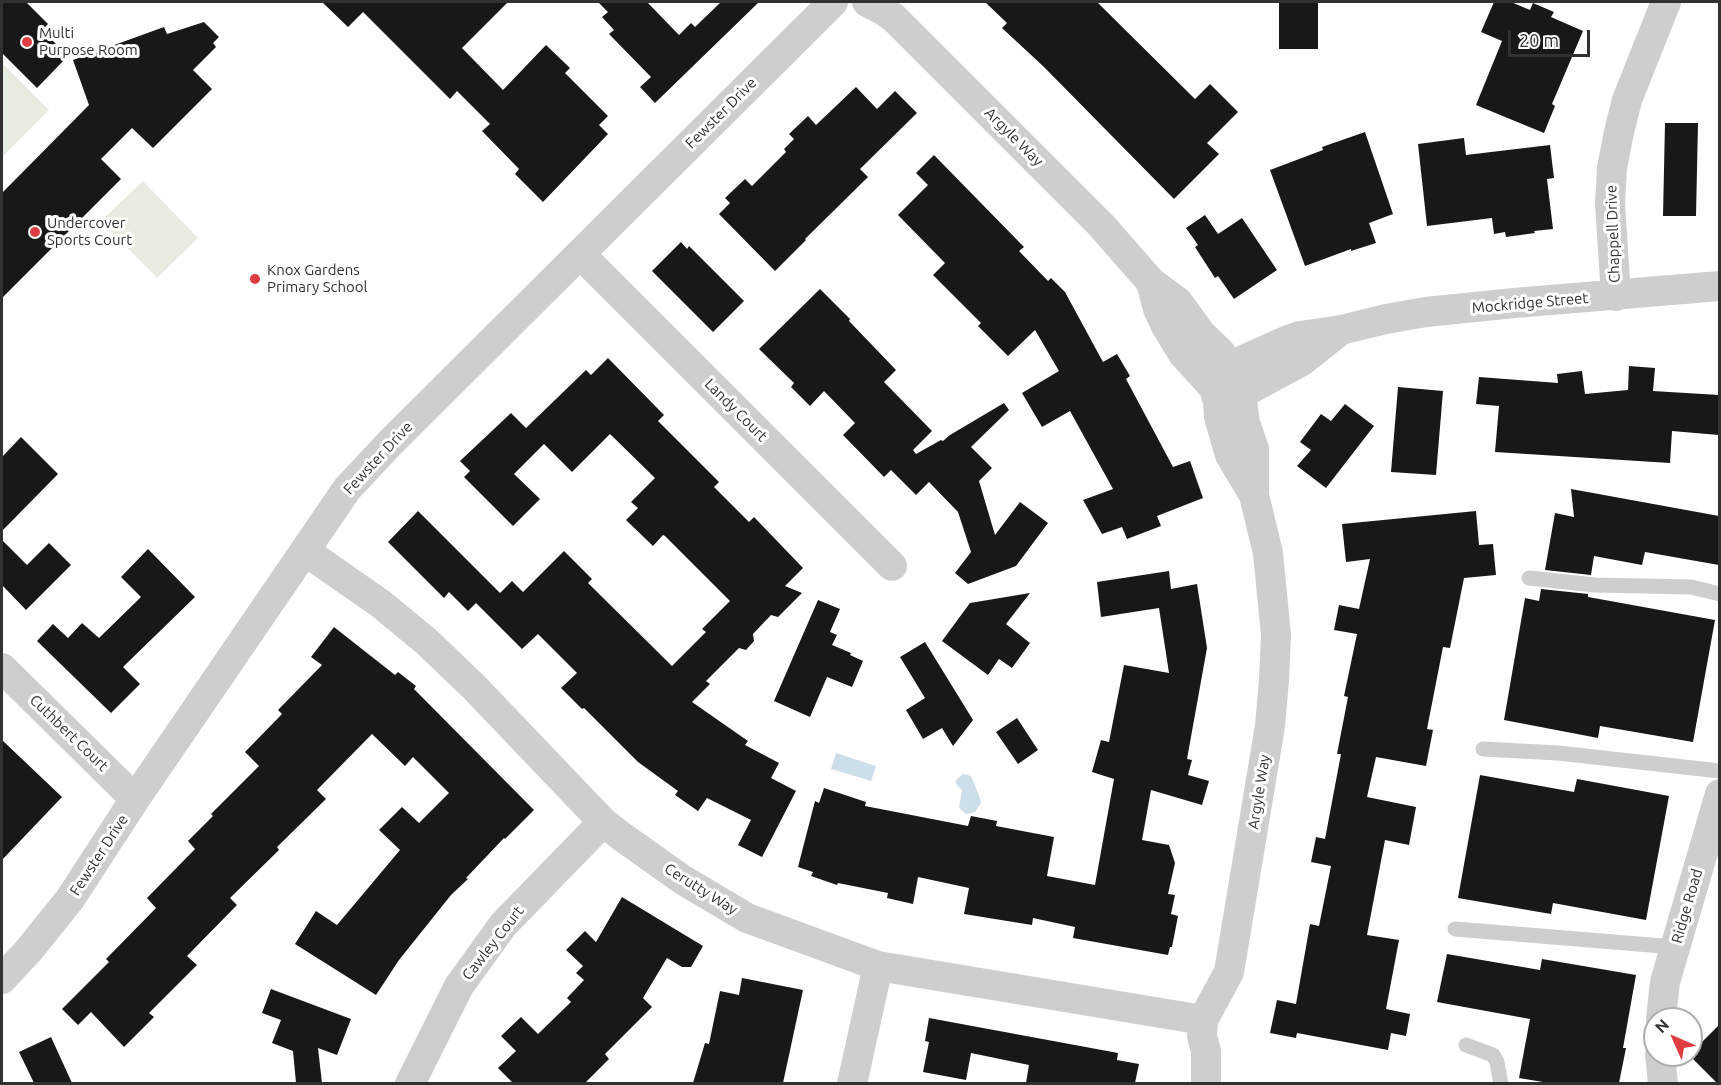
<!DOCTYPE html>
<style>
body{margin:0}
#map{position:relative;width:1721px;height:1085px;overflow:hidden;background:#fff;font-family:Ubuntu,sans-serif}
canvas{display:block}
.frame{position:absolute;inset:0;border:3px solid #313131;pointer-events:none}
.north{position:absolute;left:1643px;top:1007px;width:60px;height:60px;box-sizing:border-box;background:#fff;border:2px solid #adadad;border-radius:50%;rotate:315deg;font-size:16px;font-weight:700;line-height:24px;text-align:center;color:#313131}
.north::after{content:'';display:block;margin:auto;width:21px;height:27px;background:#de3d41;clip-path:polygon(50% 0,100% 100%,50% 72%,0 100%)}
.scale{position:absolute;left:1508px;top:30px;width:82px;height:27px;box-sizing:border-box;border:3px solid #313131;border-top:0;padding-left:8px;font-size:18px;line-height:21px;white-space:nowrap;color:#313131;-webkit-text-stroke:4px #fff;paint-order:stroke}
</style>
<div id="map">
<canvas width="1721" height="1085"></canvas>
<div class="frame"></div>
<div class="north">N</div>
<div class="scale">20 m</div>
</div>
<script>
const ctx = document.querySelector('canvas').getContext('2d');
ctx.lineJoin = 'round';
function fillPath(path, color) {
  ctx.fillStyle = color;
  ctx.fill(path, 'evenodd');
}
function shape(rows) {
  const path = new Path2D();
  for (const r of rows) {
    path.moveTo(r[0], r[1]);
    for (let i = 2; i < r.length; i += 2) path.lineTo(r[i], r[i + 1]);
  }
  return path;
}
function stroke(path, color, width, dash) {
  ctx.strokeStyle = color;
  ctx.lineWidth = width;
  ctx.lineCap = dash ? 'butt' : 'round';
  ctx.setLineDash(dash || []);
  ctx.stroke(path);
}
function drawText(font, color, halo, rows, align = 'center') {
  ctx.font = font + ' Ubuntu,sans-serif';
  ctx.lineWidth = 6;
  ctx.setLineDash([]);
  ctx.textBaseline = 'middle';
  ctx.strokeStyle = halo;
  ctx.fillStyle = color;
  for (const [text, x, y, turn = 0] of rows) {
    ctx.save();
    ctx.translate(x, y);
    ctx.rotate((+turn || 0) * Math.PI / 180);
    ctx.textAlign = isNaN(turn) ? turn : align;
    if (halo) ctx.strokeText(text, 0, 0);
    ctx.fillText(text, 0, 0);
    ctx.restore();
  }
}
fillPath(shape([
 [2,63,49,110,2,157],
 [143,181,198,238,157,278,101,221]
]), '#e6ede0');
fillPath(shape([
 [836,753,876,766,871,781,831,769],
 [963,774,971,776,980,798,981,803,975,812,966,814,959,808,962,790,956,784,956,780]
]), '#cddeeb');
fillPath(shape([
 [2,2,26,2,48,24,42,30,68,56,37,88,2,53],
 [322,2,508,2,462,48,503,90,546,45,570,68,565,73,608,116,599,125,608,134,543,202,515,174,519,169,482,131,490,124,457,91,450,99,363,12,348,27],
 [598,2,647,2,679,35,691,23,695,27,721,2,759,2,655,103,640,87,651,77,609,34,614,30,602,17,608,12],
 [985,2,1097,2,1195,99,1210,84,1238,112,1207,143,1219,154,1174,199,1044,67,1002,28,1007,23],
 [1279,2,1318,2,1318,49,1279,49],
 [1494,2,1511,2,1530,10,1533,3,1554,12,1551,17,1583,31,1552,104,1555,106,1544,133,1476,105,1502,41,1481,32],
 [204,22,219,37,213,43,216,47,193,70,212,89,153,148,132,128,101,159,121,179,2,298,2,193,89,105,73,60,164,27,167,34],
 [856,87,877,109,895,91,917,113,860,169,868,177,805,239,806,240,775,271,719,214,730,203,725,198,745,179,752,186,786,152,784,149,794,139,789,134,808,116,816,125],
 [1665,123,1698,123,1696,216,1663,216],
 [1365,132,1393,214,1369,223,1376,243,1351,251,1351,249,1305,266,1270,170,1323,150,1322,147],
 [1464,138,1466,155,1550,145,1554,178,1547,179,1553,229,1534,231,1535,233,1506,237,1505,232,1494,234,1492,218,1427,226,1418,144],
 [934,155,1024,247,1019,251,1048,281,1051,278,1065,292,1103,362,1117,354,1130,376,1126,379,1173,467,1190,461,1203,498,1157,516,1161,526,1127,539,1122,527,1102,534,1083,500,1113,489,1070,411,1042,427,1022,393,1059,371,1035,330,1008,356,978,326,981,323,933,275,945,263,898,215,928,185,916,173],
 [1205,215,1218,234,1242,218,1277,270,1234,299,1218,276,1215,278,1195,247,1198,245,1186,228],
 [681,242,687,249,689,246,744,301,713,332,652,271],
 [820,289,850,319,849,321,896,370,884,382,932,431,913,450,916,454,941,440,943,441,950,435,1004,403,1009,410,971,447,992,468,979,481,995,535,1020,502,1048,523,1016,566,968,584,955,573,971,552,958,512,929,482,916,495,891,470,884,477,843,435,855,423,824,391,810,406,791,387,794,383,759,349],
 [608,358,664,415,658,421,719,482,714,487,749,522,754,517,803,568,785,586,802,593,778,617,771,615,753,634,754,641,746,650,739,648,706,681,710,684,692,702,748,741,745,745,779,763,771,778,796,791,762,857,738,845,751,820,707,798,698,811,675,795,678,791,638,762,584,708,582,709,561,688,577,673,538,634,522,649,476,603,468,611,449,592,444,598,388,542,418,511,500,593,512,581,523,592,564,551,592,579,588,583,672,666,706,632,702,629,730,601,665,536,663,535,653,546,626,520,638,508,631,502,655,478,610,434,572,472,544,444,514,474,540,499,513,526,464,477,470,471,460,461,511,413,526,428,586,370,591,375],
 [1629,366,1655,368,1653,391,1719,395,1719,435,1672,431,1670,463,1495,452,1499,406,1476,404,1479,377,1558,383,1557,374,1582,371,1585,394,1628,390],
 [1398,387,1443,391,1436,475,1391,472],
 [1345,404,1374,426,1326,488,1297,466,1311,450,1300,442,1321,414,1331,421],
 [21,437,58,474,2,531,2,457],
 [1571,489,1719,516,1719,565,1645,552,1642,565,1594,556,1591,575,1545,570,1555,513,1574,517],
 [1476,511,1479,545,1493,544,1496,575,1464,578,1450,648,1443,647,1427,729,1433,730,1426,766,1376,757,1367,797,1416,807,1409,845,1385,840,1367,935,1399,940,1386,1009,1410,1014,1406,1036,1391,1033,1388,1050,1297,1033,1296,1038,1270,1033,1277,1000,1296,1004,1310,924,1319,926,1331,866,1311,862,1316,837,1325,839,1341,754,1337,754,1348,697,1344,696,1357,634,1334,630,1339,605,1359,609,1370,559,1346,562,1342,524],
 [2,540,27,565,49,543,71,565,26,610,2,585],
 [148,549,195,597,123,667,140,684,111,713,37,641,53,624,68,638,82,623,99,638,141,597,121,577],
 [1169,571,1171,589,1197,584,1207,648,1187,759,1192,760,1188,775,1209,781,1202,805,1151,790,1142,840,1169,845,1175,863,1168,894,1175,895,1171,914,1178,916,1172,947,1170,947,1168,955,1073,938,1075,927,1033,918,1032,925,964,914,969,888,918,877,913,904,887,898,888,893,838,883,837,885,811,876,813,872,798,867,815,801,819,803,824,788,866,802,865,806,968,826,971,816,997,821,996,826,1054,837,1047,876,1095,885,1114,779,1092,772,1101,740,1109,742,1124,665,1169,673,1159,608,1101,617,1097,582],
 [1541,589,1588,594,1588,597,1715,620,1693,742,1600,726,1598,738,1504,720,1525,598,1539,601],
 [1030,593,1006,624,1030,643,1012,668,999,659,988,675,942,641,970,603],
 [818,600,840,609,830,632,837,635,832,645,851,653,850,655,863,661,852,687,827,677,810,717,774,701],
 [334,627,395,675,398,672,416,686,414,689,534,810,505,839,504,838,466,878,468,879,451,895,399,960,376,995,295,944,316,911,337,925,400,850,379,830,402,807,419,823,449,793,413,757,405,766,372,734,317,790,326,799,277,847,279,850,230,898,237,905,187,956,197,965,149,1013,154,1017,124,1047,91,1012,78,1025,62,1009,109,962,106,959,156,908,147,898,195,849,188,841,213,816,211,814,259,766,245,752,282,714,278,710,322,665,311,657],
 [925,642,973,720,953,746,942,728,923,739,906,710,925,698,900,657],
 [1017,718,1038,750,1018,764,996,732],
 [2,740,62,797,2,860],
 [1480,775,1574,792,1577,779,1669,796,1646,920,1553,903,1551,914,1458,898],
 [622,897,703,946,691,967,682,967,667,958,643,998,652,1007,605,1054,609,1059,585,1083,513,1083,498,1068,516,1051,501,1036,521,1017,538,1034,571,1002,567,998,584,980,576,973,583,966,566,950,585,931,596,942],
 [1447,954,1540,970,1542,959,1636,975,1623,1048,1626,1048,1619,1083,1549,1083,1519,1078,1530,1019,1437,1002],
 [742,978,803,990,783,1083,693,1083,705,1043,709,1044,720,991,739,995],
 [271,989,351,1019,337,1055,318,1048,322,1083,296,1083,293,1051,272,1043,281,1020,262,1013],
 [929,1018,1118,1053,1117,1060,1139,1064,1135,1083,1026,1083,1029,1065,971,1053,966,1080,923,1072,929,1042,925,1041],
 [1719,1025,1719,1083,1717,1083,1689,1055],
 [51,1037,72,1083,34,1083,19,1052]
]), '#181818');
stroke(shape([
 [1529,578,1595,585,1691,587,1720,594],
 [1483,749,1558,753,1720,771],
 [1455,929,1675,947],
 [1466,1045,1493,1055,1497,1062,1501,1084]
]), '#cecece', 15);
stroke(shape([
 [867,2,883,10,894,18,1101,225,1151,282,1178,302,1202,335,1221,353,1237,379,1241,394,1245,423,1254,449,1254,495,1268,553,1276,635,1274,680,1270,726,1229,972,1203,1020,1202,1036,1206,1051,1206,1084],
 [580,254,892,566],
 [1151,282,1158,309,1166,326,1183,354,1214,388,1218,402,1219,417,1230,455,1254,495],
 [1616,296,1610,203,1612,168,1619,132,1627,100,1666,2],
 [1341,330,1302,361,1241,394,1214,388,1230,366,1286,341,1300,336,1341,330,1386,319,1426,312,1514,303,1720,286],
 [305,551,381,604,427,642,474,687,603,822,621,836,683,880,747,918,878,966,1203,1020],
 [2,668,135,799],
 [2,979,29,950,70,899,135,799,347,489,390,443,833,2],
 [1661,1019,1665,982,1720,794],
 [1660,1055,1663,1084],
 [410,1084,459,986,503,925,603,822],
 [852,1084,878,966]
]), '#cecece', 30);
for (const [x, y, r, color] of [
 [27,42,6,"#de3d41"],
 [35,232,6,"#de3d41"],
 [255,279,6,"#de3d41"]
]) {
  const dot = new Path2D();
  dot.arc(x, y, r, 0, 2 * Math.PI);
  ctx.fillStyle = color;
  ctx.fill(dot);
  stroke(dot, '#fff', 2);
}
drawText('15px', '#313131', '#fff', [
 ["Multi",39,33],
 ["Purpose Room",39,50],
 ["Undercover",47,223],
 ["Sports Court",47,240],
 ["Knox Gardens",267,270],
 ["Primary School",267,287]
], 'left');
drawText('15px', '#313131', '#fff', [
 ["Fewster Drive",721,113,-45],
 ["Argyle Way",1014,137,45],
 ["Chappell Drive",1613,234,-92],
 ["Mockridge Street",1530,303,-5],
 ["Landy Court",736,410,45],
 ["Fewster Drive",378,458,-47],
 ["Cuthbert Court",69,733,44],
 ["Argyle Way",1259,792,-81],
 ["Fewster Drive",99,855,-57],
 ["Cerutty Way",701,889,32],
 ["Ridge Road",1687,906,-74],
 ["Cawley Court",493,943,-52]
]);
</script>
